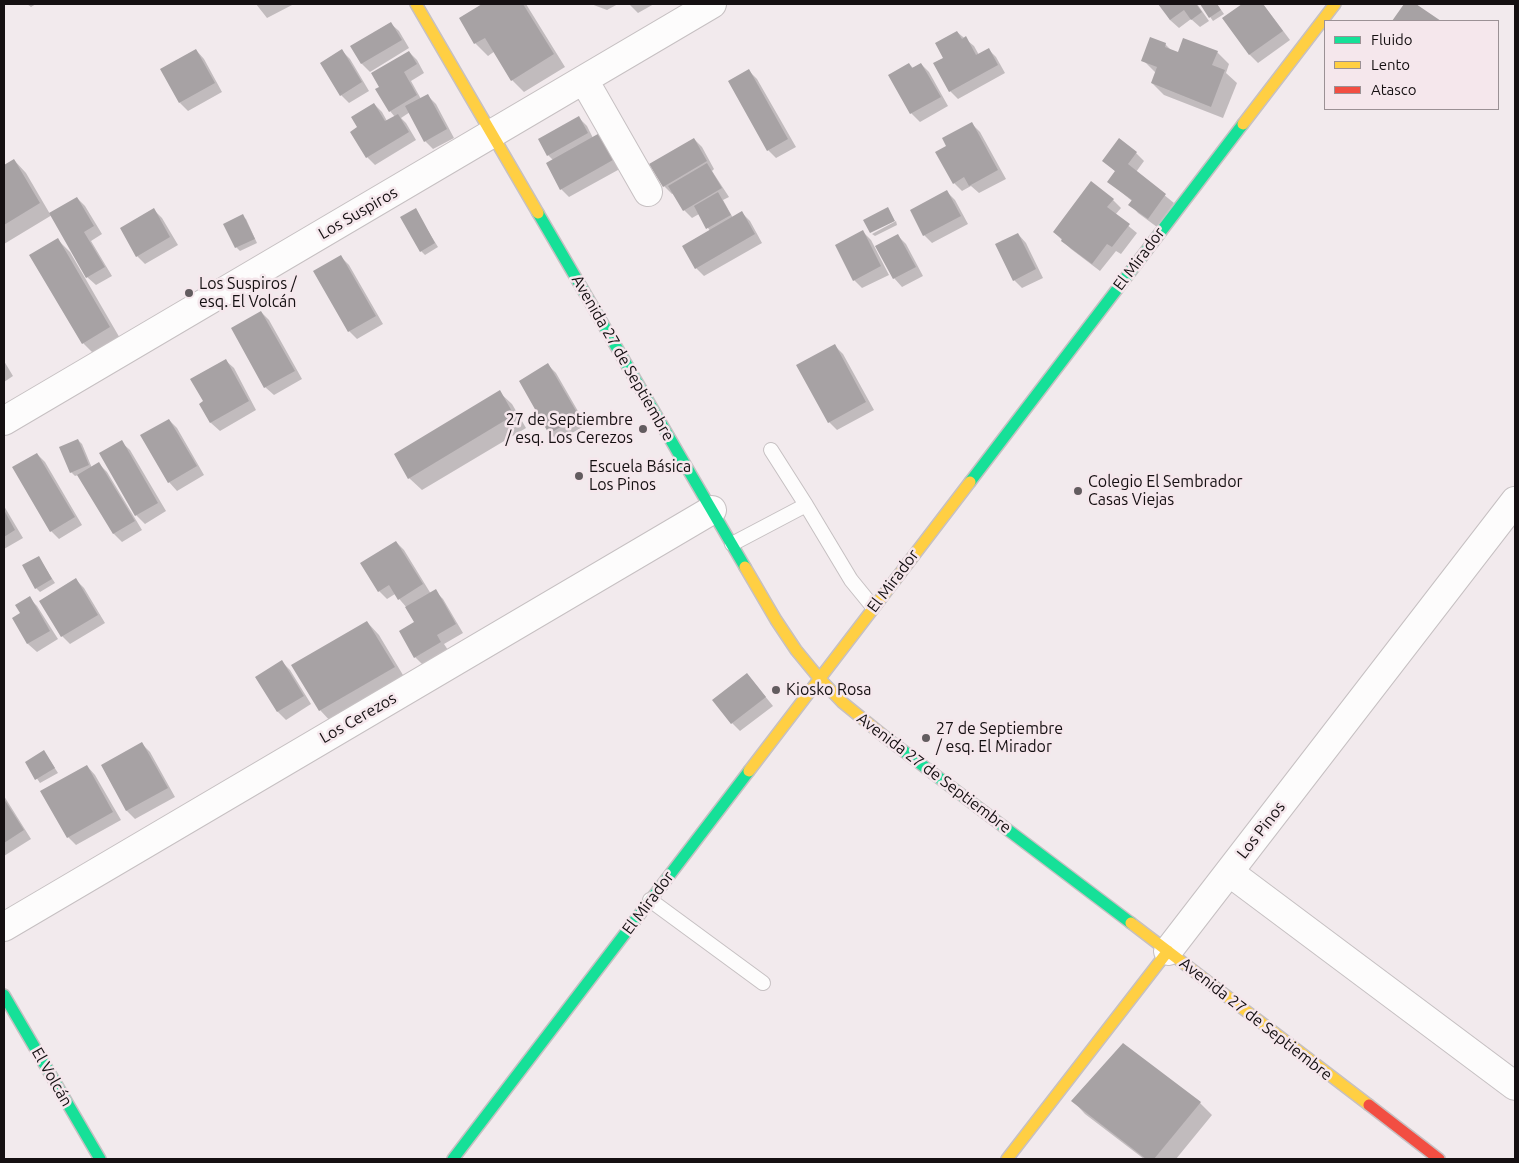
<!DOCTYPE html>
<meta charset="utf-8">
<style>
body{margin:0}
#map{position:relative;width:1519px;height:1163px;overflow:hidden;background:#f2eaed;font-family:Ubuntu,sans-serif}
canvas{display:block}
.frame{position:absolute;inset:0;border:5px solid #151012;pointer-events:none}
.legend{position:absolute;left:1324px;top:20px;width:175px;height:90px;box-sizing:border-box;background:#f5e7ec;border:1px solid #9b9195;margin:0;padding:6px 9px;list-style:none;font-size:15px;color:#151012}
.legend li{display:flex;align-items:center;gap:10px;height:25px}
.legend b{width:25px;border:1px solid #9b9195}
</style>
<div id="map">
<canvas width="1519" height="1163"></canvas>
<div class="frame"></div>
<ul class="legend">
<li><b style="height:6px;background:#16e098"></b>Fluido</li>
<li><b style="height:6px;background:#ffcf43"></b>Lento</li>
<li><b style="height:6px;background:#f24e42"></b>Atasco</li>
</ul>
</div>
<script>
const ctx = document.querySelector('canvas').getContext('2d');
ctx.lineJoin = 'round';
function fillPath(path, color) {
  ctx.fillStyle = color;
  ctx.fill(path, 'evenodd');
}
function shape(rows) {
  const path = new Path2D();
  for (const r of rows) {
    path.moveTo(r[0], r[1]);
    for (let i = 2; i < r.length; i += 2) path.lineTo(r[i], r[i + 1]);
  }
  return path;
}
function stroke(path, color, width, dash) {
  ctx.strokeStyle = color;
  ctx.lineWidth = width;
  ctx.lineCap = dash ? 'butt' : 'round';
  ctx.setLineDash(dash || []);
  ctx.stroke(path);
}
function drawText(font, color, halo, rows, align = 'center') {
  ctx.font = font + ' Ubuntu,sans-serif';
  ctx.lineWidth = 5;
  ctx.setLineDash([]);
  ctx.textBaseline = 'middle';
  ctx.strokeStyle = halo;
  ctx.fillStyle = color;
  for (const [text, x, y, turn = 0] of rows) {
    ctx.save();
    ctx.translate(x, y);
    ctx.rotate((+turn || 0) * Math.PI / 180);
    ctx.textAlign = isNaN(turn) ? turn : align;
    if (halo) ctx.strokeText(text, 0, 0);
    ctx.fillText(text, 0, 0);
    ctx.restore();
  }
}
fillPath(shape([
 [27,4,36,4,31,7],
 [256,4,294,4,267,18],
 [484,4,526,4,565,67,524,92,512,80,495,51,488,56,475,43,460,18],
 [591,4,618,4,607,10],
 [629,4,654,4,638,13],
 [1160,4,1197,4,1209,21,1200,27,1191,19,1179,28,1170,20],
 [1201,4,1217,4,1224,14,1213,21],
 [1244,4,1263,4,1290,40,1258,63,1250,55,1224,18],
 [1406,4,1414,4,1439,21,1394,21],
 [390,23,399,31,409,48,370,72,362,64,352,46],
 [957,32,974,46,979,55,988,49,996,57,1005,73,958,99,950,91,944,58],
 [1165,44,1172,51,1178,54,1217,52,1229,64,1226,73,1237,83,1223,118,1164,95,1152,83,1156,73,1143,60],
 [196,50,204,59,222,92,188,111,180,103],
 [342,51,350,59,369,91,349,103,341,95],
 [409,52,417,60,424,73,411,81,421,99,427,95,436,104,454,138,433,149,425,141,410,112,401,118,406,123,416,140,375,165,367,157,359,128,374,104,382,112,387,121,395,117,390,111,380,87],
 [909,64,913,68,921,64,929,72,948,106,920,122,911,113,890,75],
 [749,71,757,79,796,147,776,158,768,150],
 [579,118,587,126,593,138,627,165,569,197,561,189,547,164,553,160,548,155,540,140],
 [972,124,980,132,1006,179,979,193,971,186,962,191,954,183,948,146],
 [694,139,702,147,714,169,712,171,729,197,723,200,733,218,742,213,750,221,762,243,704,276,696,268,710,231,699,214,692,218,684,210,674,193,672,194,664,186],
 [1136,153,1144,161,1136,172,1174,203,1157,227,1138,213,1130,204,1132,201,1109,182,1116,172,1104,161],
 [14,160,26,173,50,214,77,198,85,206,102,234,91,241,112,276,96,285,87,277,52,215,4,244,4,166],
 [947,192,955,200,968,224,932,243,924,235],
 [1113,200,1121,208,1115,215,1137,233,1121,254,1116,251,1100,271,1071,249,1054,232],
 [154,210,162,218,178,245,145,264,137,256],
 [415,210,438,247,425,255,421,251],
 [242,216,246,219,257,243,240,251,236,247],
 [896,221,897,225,875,236,872,234],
 [863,232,871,240,889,275,862,288,854,280],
 [1018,234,1026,243,1043,278,1022,288,1014,280],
 [898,236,906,244,923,276,902,287,894,278],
 [58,240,70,252,121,340,95,355,83,343],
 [341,257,349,265,383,324,357,339,349,331],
 [261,312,269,320,302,379,274,395,265,387],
 [835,346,843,354,874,410,837,430,829,422],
 [225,360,234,368,256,410,220,431,211,423,201,404,205,402],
 [4,361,13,376,4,382],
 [548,365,556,373,586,425,558,441,550,433],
 [499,392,512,404,526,428,422,490,409,478],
 [169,420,177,428,204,475,177,491,169,482],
 [78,440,82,444,92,468,99,464,107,472,142,530,122,542,114,534,78,475,75,476,71,472],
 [121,442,130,450,166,511,145,524,136,515,101,454],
 [37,454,45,462,82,525,59,539,51,531],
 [4,506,23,538,4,549],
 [396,542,404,550,431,594,435,591,443,599,463,633,444,644,448,650,423,665,415,657,416,622,407,608,395,594,387,599,379,591],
 [39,558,55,583,40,592,36,588],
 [76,580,84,588,105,623,70,644,62,636],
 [29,598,37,606,58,639,37,652,28,644,14,619,22,614],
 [367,622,379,635,406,680,332,723,320,710],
 [282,662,290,670,311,704,286,720,278,712,257,677],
 [747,674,773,706,740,731,732,723],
 [142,744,150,752,175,797,135,819,127,811,102,766],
 [47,756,58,773,40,783,26,762],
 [87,766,95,775,121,820,76,845,68,837],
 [4,796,31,839,4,856],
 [1073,1101,1200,1103,1212,1115,1176,1159,1144,1159,1085,1114]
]), '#0003');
fillPath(shape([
 [482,4,523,4,554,54,511,81,485,38,474,44,459,18],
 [1158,4,1196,4,1202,12,1191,20,1184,10,1170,20],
 [1200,4,1217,4,1221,10,1209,18],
 [1242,4,1263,4,1283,31,1249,55,1222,18],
 [1404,4,1416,4,1441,21,1392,21],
 [391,22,402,40,361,64,350,46],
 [957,31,962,39,966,36,976,55,989,48,998,65,949,92,933,63,943,58,935,43],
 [1150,37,1166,43,1165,47,1178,52,1183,38,1218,51,1212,65,1225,70,1211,107,1151,83,1157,67,1141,61],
 [196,49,215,83,179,103,160,69],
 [342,49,362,82,340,96,320,63],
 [409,51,417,64,404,72,417,95,389,112,375,89,379,87,371,73],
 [909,63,912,68,921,63,941,97,910,114,888,75],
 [749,69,788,139,767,151,728,81],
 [428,94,447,129,424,142,405,106],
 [374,103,385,121,398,114,409,132,366,158,350,132,357,127,351,117],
 [579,116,588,133,547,156,538,139],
 [972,122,998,170,969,186,964,177,953,184,935,152,946,146,942,138],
 [605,130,620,156,560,190,546,163],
 [694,138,707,161,663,187,649,164],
 [1119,138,1137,152,1128,164,1166,194,1148,219,1128,205,1132,200,1107,182,1115,171,1102,161],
 [14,159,40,203,4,225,4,165],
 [707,163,722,188,683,211,668,186],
 [1091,181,1114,199,1107,207,1130,224,1112,247,1107,244,1092,264,1061,241,1062,239,1053,232],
 [947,190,961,216,923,236,910,210],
 [718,192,731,215,706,229,694,206],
 [77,197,94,226,84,232,105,267,86,278,49,213],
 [888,207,895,221,870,233,863,220],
 [154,208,170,237,136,257,120,228],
 [416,208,435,243,420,252,400,217],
 [742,211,755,234,695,269,682,246],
 [243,214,255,239,235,248,223,224],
 [863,230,881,266,853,281,835,245],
 [1018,233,1036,269,1013,281,995,244],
 [898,234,916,267,893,279,875,246],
 [58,238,110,327,82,344,29,255],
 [341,255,376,316,348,332,313,271],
 [261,311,295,371,264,388,231,328],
 [835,344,866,402,828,423,796,365],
 [226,359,249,401,210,423,199,404,203,401,190,379],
 [548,363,579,416,549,434,519,381],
 [500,390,514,415,408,479,394,454],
 [169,419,197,466,168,483,140,435],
 [78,439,89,465,70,473,59,447],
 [122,440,158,503,135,516,99,453],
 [37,453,75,517,50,532,12,467],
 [99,462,135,521,113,534,77,475],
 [4,510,15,530,4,537],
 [396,541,423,584,398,600,389,585,378,592,360,563],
 [39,556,52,579,35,589,22,565],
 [76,578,98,615,61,637,39,601],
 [436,589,456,624,437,635,441,642,414,658,399,631,414,622,405,607],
 [30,596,50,631,27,644,12,618,20,613,15,605],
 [367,621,395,667,319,711,291,665],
 [282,660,304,696,277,712,255,677],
 [747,673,766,697,731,724,712,700],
 [142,742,168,788,126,811,101,765],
 [44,750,55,768,35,780,25,762],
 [87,765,113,812,67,838,40,791],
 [4,799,24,830,4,843],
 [1123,1043,1201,1102,1154,1159,1146,1159,1071,1101]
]), '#a7a2a4');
const lane = shape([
 [771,450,806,505,851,580,873,607],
 [732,544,806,505],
 [650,900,763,983]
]);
const street = shape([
 [584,80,648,192],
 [4,421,712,4],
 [1229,872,1515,1086],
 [4,927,712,510],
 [1168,951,1515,501]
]);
const fast = shape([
 [538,213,745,567],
 [970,482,1243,124],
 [885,737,1131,923],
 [4,995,100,1159],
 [453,1159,749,771]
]);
const slow = shape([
 [416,4,538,213],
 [1243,124,1335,4],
 [745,567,776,620,796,650,819,678,842,702,885,737],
 [749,771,970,482],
 [1131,923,1369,1105],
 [1007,1159,1168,951]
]);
const jam = shape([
 [1369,1105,1439,1159]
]);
stroke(lane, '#c6c0c2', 16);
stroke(street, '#c6c0c2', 30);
stroke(fast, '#c6c0c2', 14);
stroke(slow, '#c6c0c2', 14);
stroke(jam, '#c6c0c2', 14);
stroke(lane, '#fdfcfc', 14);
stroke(street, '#fdfcfc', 28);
stroke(fast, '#16e098', 11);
stroke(slow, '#ffcf43', 11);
stroke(jam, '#f24e42', 11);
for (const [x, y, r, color] of [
 [189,293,5,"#625c5f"],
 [643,429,5,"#625c5f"],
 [579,476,5,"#625c5f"],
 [1078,491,5,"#625c5f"],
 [776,690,5,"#625c5f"],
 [926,738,5,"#625c5f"]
]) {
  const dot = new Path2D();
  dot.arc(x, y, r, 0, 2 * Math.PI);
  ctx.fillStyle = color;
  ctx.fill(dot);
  stroke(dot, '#f5e7ec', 2);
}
drawText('16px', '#151012', '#f5e7ec', [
 ["Los Suspiros",358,213,-30],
 ["El Mirador",1139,259,-53],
 ["Avenida 27 de Septiembre",623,358,60],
 ["El Mirador",893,581,-53],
 ["Los Cerezos",358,718,-30],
 ["Avenida 27 de Septiembre",934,773,37],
 ["Los Pinos",1261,830,-52],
 ["El Mirador",648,903,-53],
 ["Avenida 27 de Septiembre",1256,1019,38],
 ["El Volcán",52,1077,60]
]);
drawText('16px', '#151012', '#f5e7ec', [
 ["Los Suspiros /",199,284],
 ["esq. El Volcán",199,302],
 ["27 de Septiembre",633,420,"right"],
 ["/ esq. Los Cerezos",633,438,"right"],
 ["Escuela Básica",589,467],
 ["Los Pinos",589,485],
 ["Colegio El Sembrador",1088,482],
 ["Casas Viejas",1088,500],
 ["Kiosko Rosa",786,690],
 ["27 de Septiembre",936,729],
 ["/ esq. El Mirador",936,747]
], 'left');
</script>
